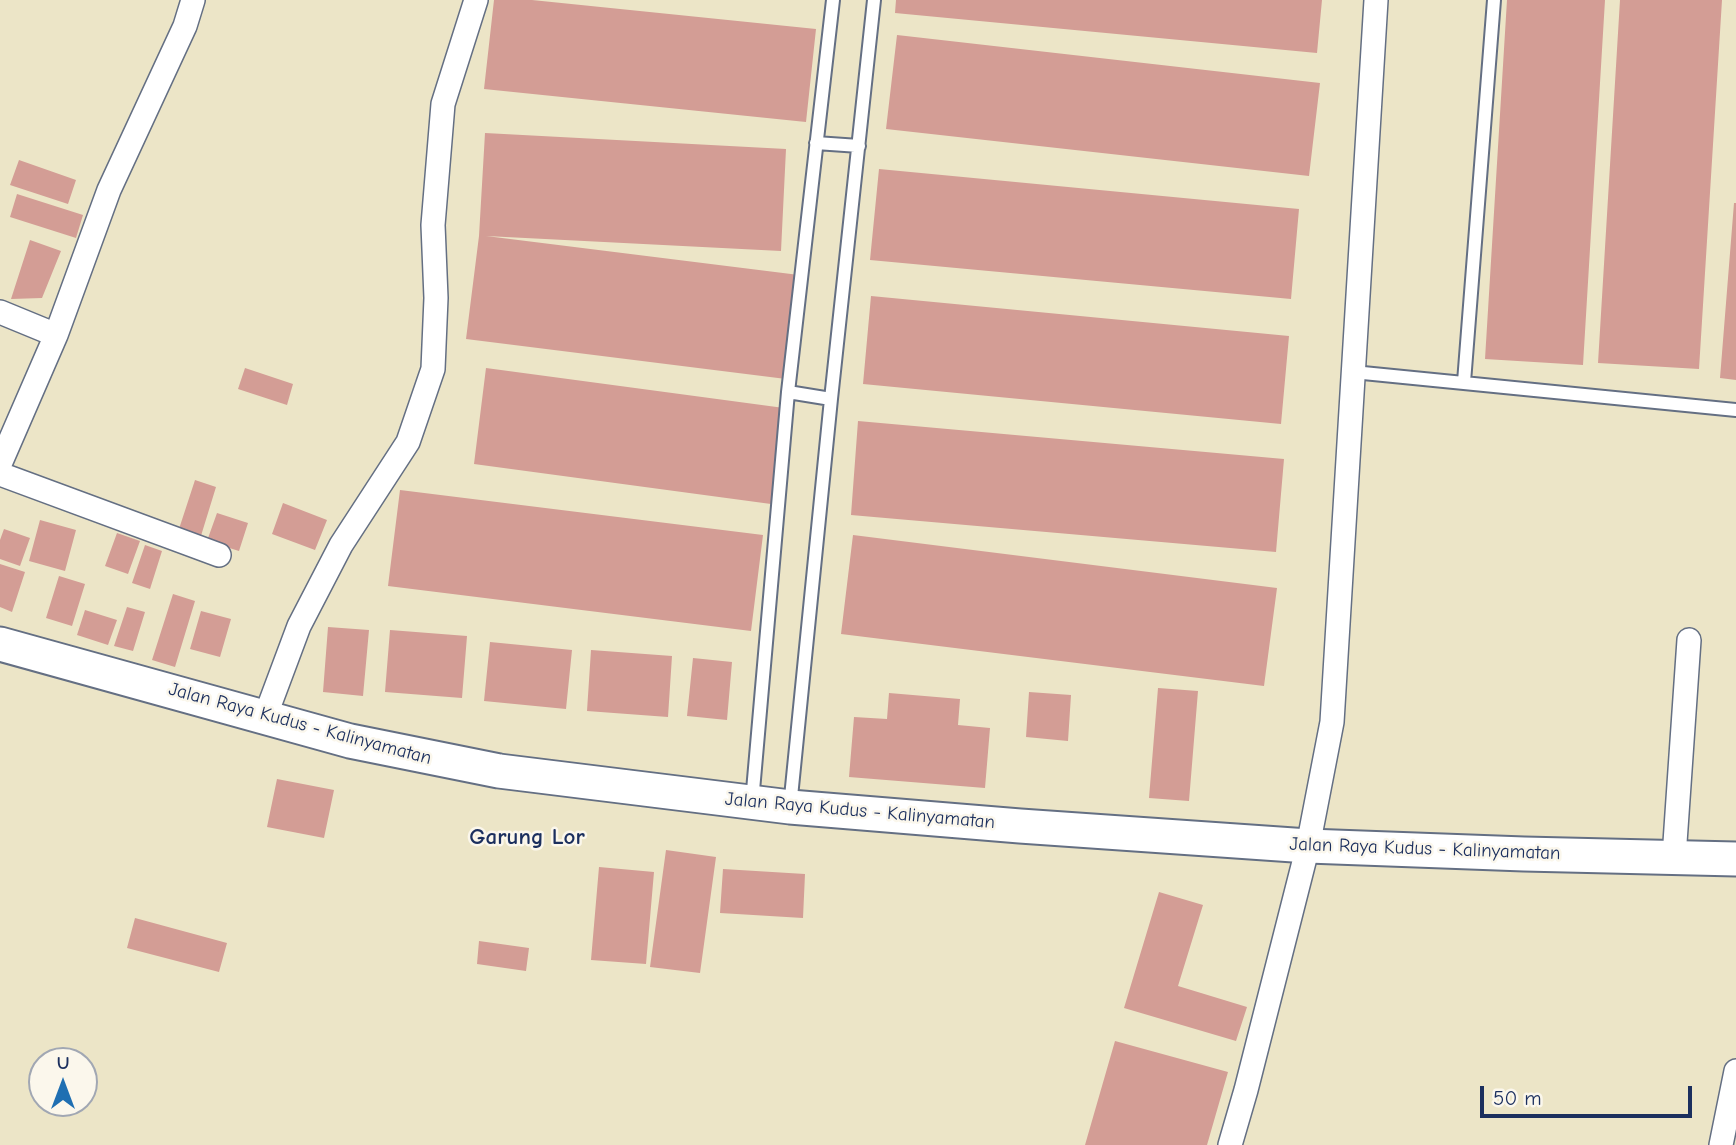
<!DOCTYPE html>
<style>
body{margin:0}
#map{position:relative;width:1736px;height:1145px;overflow:hidden;background:#ece5c7;font-family:"Comic Neue",sans-serif}
canvas{display:block}
.north{position:absolute;left:28px;top:1047px;width:70px;height:70px;box-sizing:border-box;background:#fbf7ec;border:2px solid #a1a7b3;border-radius:50%;rotate:0deg;font-size:19px;font-weight:700;line-height:28px;text-align:center;color:#1b2f5e}
.north::after{content:'';display:block;margin:auto;width:24px;height:32px;background:#1f6fb2;clip-path:polygon(50% 0,100% 100%,50% 72%,0 100%)}
.scale{position:absolute;left:1480px;top:1086px;width:212px;height:32px;box-sizing:border-box;border:4px solid #1b2f5e;border-top:0;padding-left:9px;font-size:21px;line-height:24px;white-space:nowrap;color:#1b2f5e;-webkit-text-stroke:5px #fbf7ec;paint-order:stroke}
</style>
<div id="map">
<canvas width="1736" height="1145"></canvas>
<div class="north">U</div>
<div class="scale">50 m</div>
</div>
<script>
const ctx = document.querySelector('canvas').getContext('2d');
ctx.lineJoin = 'round';
function fillPath(path, color) {
  ctx.fillStyle = color;
  ctx.fill(path, 'evenodd');
}
function shape(rows) {
  const path = new Path2D();
  for (const r of rows) {
    path.moveTo(r[0], r[1]);
    for (let i = 2; i < r.length; i += 2) path.lineTo(r[i], r[i + 1]);
  }
  return path;
}
function stroke(path, color, width, dash) {
  ctx.strokeStyle = color;
  ctx.lineWidth = width;
  ctx.lineCap = dash ? 'butt' : 'round';
  ctx.setLineDash(dash || []);
  ctx.stroke(path);
}
function drawText(font, color, halo, rows, align = 'center') {
  ctx.font = font + ' "Comic Neue",sans-serif';
  ctx.lineWidth = 5;
  ctx.setLineDash([]);
  ctx.textBaseline = 'middle';
  ctx.strokeStyle = halo;
  ctx.fillStyle = color;
  for (const [text, x, y, turn = 0] of rows) {
    ctx.save();
    ctx.translate(x, y);
    ctx.rotate((+turn || 0) * Math.PI / 180);
    ctx.textAlign = isNaN(turn) ? turn : align;
    if (halo) ctx.strokeText(text, 0, 0);
    ctx.fillText(text, 0, 0);
    ctx.restore();
  }
}
fillPath(shape([
 [494,0,532,0,816,29,806,122,484,89],
 [896,0,1322,0,1317,53,895,13],
 [1507,0,1605,0,1583,365,1485,359],
 [1620,0,1722,0,1699,369,1598,363],
 [897,35,1320,83,1309,176,886,129],
 [485,133,786,149,781,251,486,236,799,275,786,379,466,339,479,236],
 [19,160,76,180,68,204,10,185],
 [879,169,1299,209,1291,299,870,260],
 [17,194,83,215,76,238,10,217],
 [1734,203,1736,203,1736,380,1720,378],
 [30,240,61,251,42,298,11,299],
 [871,296,1289,336,1281,424,863,384],
 [245,368,293,384,287,405,238,389],
 [486,368,784,408,771,504,474,464],
 [858,421,1284,459,1276,552,851,515],
 [195,480,216,487,200,539,178,532],
 [400,490,763,535,751,631,388,586],
 [283,503,327,520,315,550,272,534],
 [217,513,248,523,239,551,207,541],
 [40,520,76,530,65,571,29,561],
 [4,529,30,538,20,566,0,559,0,540],
 [117,533,140,541,128,574,105,566],
 [853,535,1277,588,1264,686,841,634],
 [145,545,162,551,150,589,132,583],
 [0,564,25,572,12,612,0,607],
 [59,576,85,584,72,626,46,618],
 [173,594,195,601,175,667,152,660],
 [127,607,145,612,133,651,114,646],
 [85,610,117,620,108,645,77,635],
 [201,611,231,619,220,657,190,649],
 [328,627,369,630,363,696,323,692],
 [390,630,467,636,462,698,385,692],
 [490,642,572,650,566,709,484,701],
 [591,650,672,656,668,717,587,711],
 [693,658,732,662,727,720,687,716],
 [1158,688,1198,691,1189,801,1149,798],
 [1029,692,1071,695,1068,741,1026,737],
 [889,693,960,699,958,725,990,728,985,788,849,777,854,717,887,719],
 [277,779,334,790,324,838,267,827],
 [666,850,716,857,700,973,650,967],
 [599,867,654,872,646,964,591,960],
 [723,869,805,874,803,918,720,913],
 [1159,892,1203,905,1178,986,1247,1007,1236,1041,1124,1008],
 [135,918,227,943,219,972,127,948],
 [479,941,529,948,526,971,477,964],
 [1115,1041,1228,1072,1207,1145,1085,1145]
]), '#d39d95');
const service = shape([
 [816,143,859,146],
 [1353,372,1736,410],
 [1464,382,1494,0],
 [788,392,831,399],
 [752,802,788,392,833,0],
 [790,807,831,399,874,0]
]);
const minor = shape([
 [0,312,56,335],
 [0,464,56,335,109,190,185,26,193,0],
 [0,474,219,555],
 [265,717,299,626,341,545,408,442,433,369,436,298,433,225,443,104,476,0],
 [1674,857,1689,640],
 [1230,1145,1246,1090,1308,846,1332,722,1376,0],
 [1721,1145,1736,1071]
]);
const secondary = shape([
 [0,644,350,741,499,771,790,807,1020,826,1308,846,1524,854,1736,859]
]);
stroke(service, '#646f83', 16);
stroke(minor, '#646f83', 26);
stroke(secondary, '#646f83', 37);
stroke(service, '#fff', 12);
stroke(minor, '#fff', 23);
stroke(secondary, '#fff', 33);
drawText('19px', '#1b2f5e', '#fbf7ec', [
 ["Jalan Raya Kudus - Kalinyamatan",300,724,15],
 ["Jalan Raya Kudus - Kalinyamatan",860,811,5],
 ["Jalan Raya Kudus - Kalinyamatan",1425,849,2]
]);
drawText('bold 23px', '#1b2f5e', '#fbf7ec', [
 ["Garung Lor",527,837]
]);
</script>
